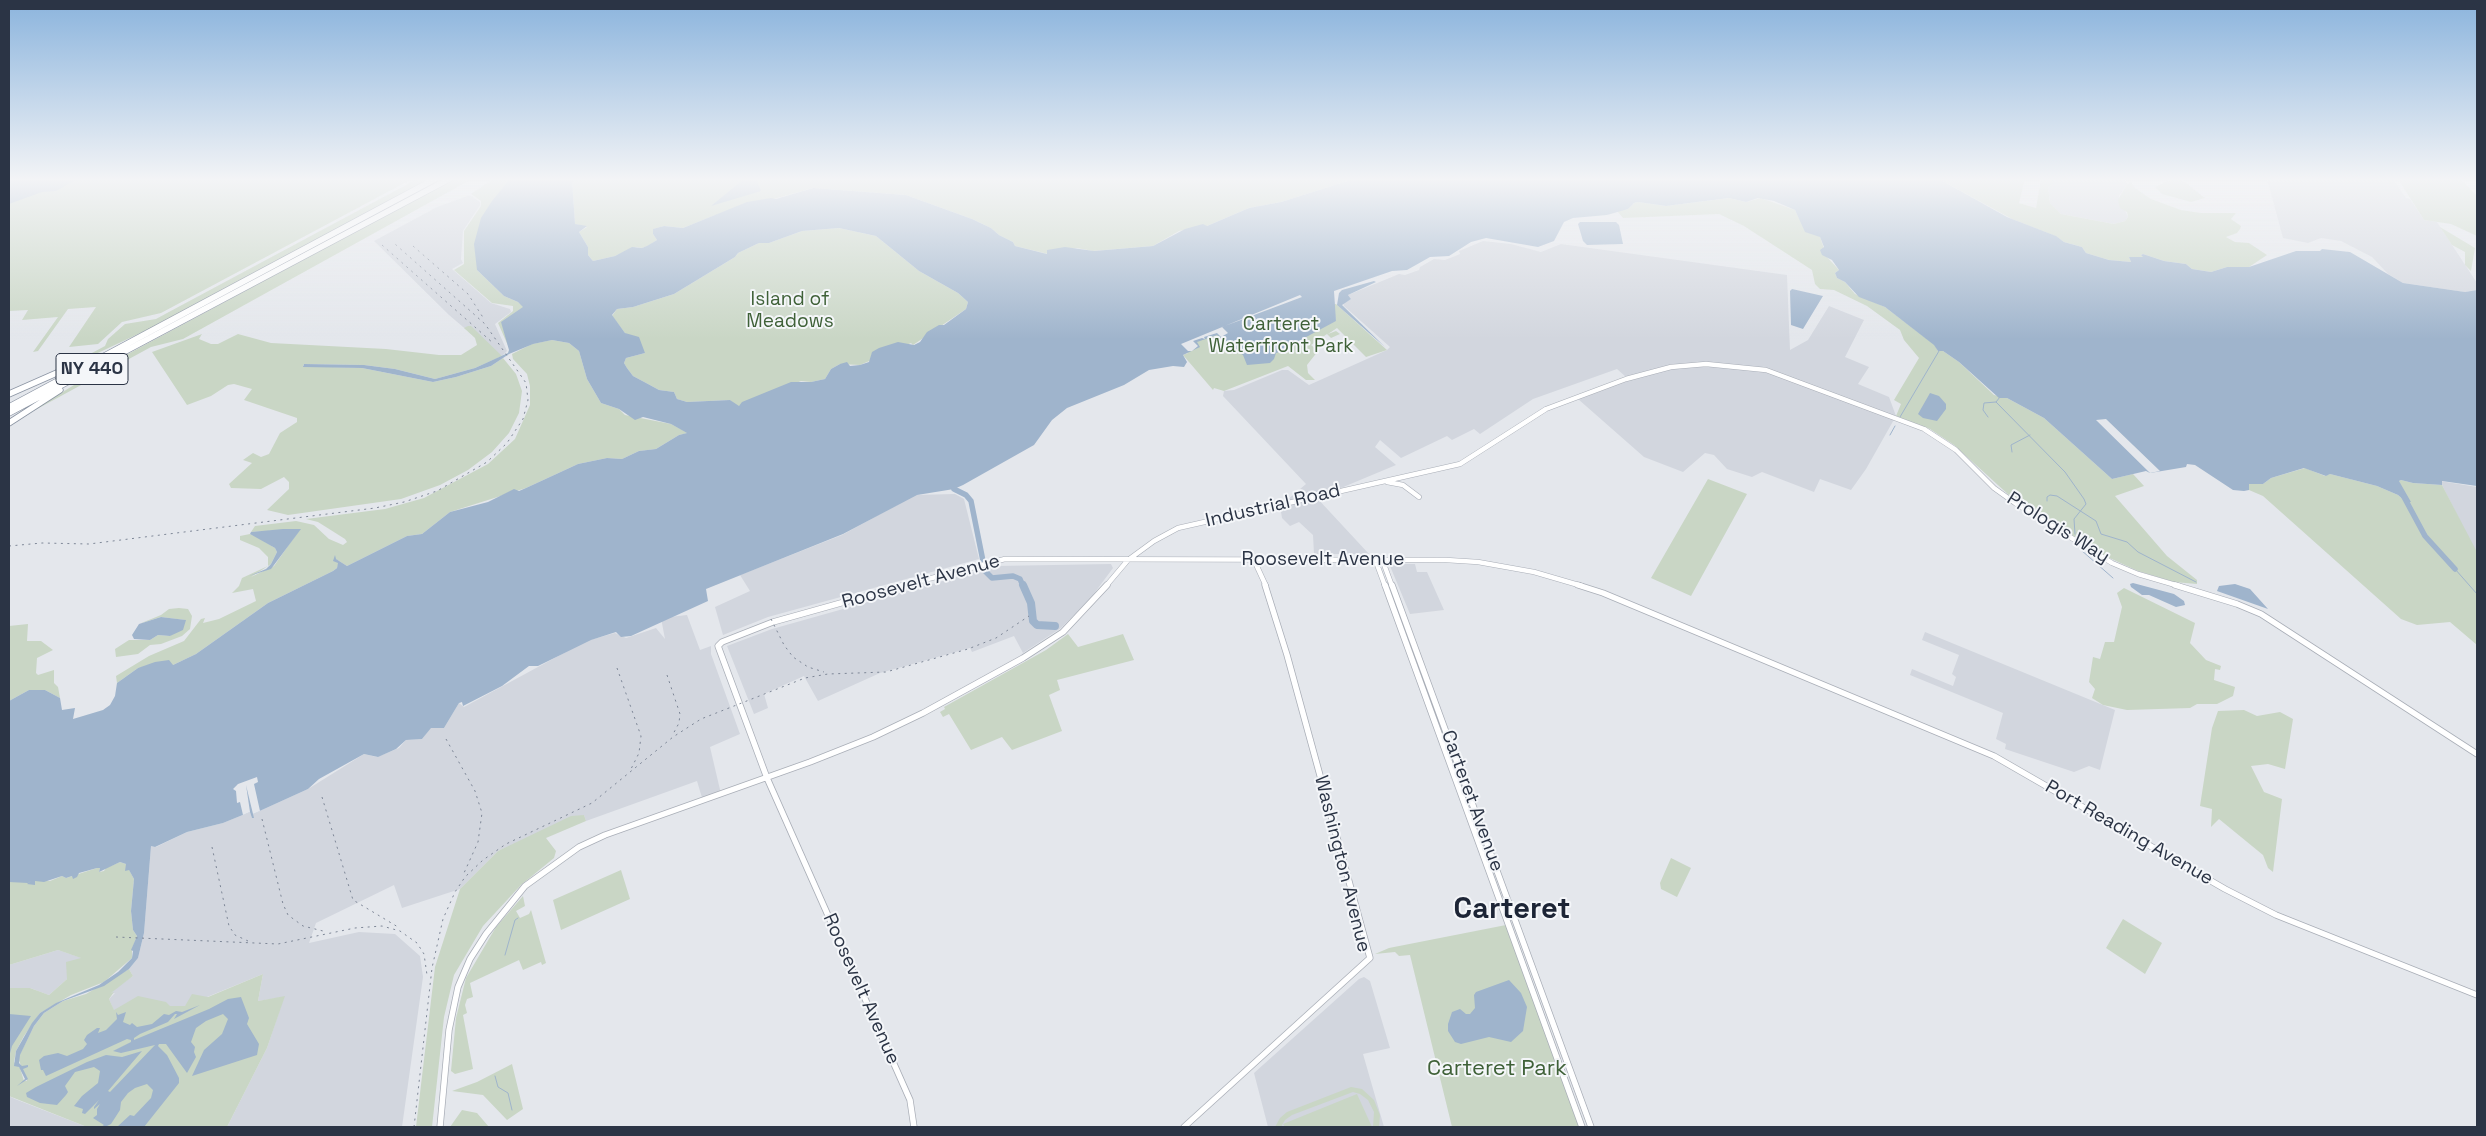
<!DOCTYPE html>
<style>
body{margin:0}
#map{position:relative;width:2486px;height:1136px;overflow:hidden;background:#e4e7ec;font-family:"Space Grotesk",sans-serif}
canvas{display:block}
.frame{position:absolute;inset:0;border:10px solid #2b3445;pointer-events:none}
</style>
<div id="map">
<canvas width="2486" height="1136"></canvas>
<div class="frame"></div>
</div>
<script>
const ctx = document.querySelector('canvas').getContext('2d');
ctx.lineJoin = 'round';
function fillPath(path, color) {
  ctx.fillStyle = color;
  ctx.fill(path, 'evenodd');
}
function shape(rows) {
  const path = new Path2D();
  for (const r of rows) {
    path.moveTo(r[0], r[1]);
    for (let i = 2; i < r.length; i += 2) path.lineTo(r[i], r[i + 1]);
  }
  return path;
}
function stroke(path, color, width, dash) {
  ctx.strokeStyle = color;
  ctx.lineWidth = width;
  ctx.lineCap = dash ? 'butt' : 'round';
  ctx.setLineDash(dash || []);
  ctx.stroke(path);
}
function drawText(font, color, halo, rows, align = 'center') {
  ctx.font = font + ' "Space Grotesk",sans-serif';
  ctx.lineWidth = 4;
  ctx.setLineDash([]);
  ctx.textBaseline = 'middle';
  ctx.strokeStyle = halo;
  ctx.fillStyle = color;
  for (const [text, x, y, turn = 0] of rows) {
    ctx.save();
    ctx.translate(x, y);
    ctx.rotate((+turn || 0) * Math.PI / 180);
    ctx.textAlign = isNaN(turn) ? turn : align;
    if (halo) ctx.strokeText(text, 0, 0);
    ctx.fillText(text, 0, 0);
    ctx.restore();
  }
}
fillPath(shape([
 [2053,179,2125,179,2127,184,2119,196,2128,217,2125,221,2114,224,2061,214,2050,203,2048,187,2052,185],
 [2267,179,2393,179,2406,198,2410,199,2424,220,2437,222,2477,283,2477,290,2465,292,2403,283,2388,274,2372,257,2341,241,2321,238,2308,243,2283,238],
 [470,195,480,202,480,205,463,231,461,259,463,263,452,269,491,303,510,309,511,312,495,324,507,351,502,356,476,338,449,315,374,241,437,207],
 [1483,241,1511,244,1541,252,1561,244,1787,275,1790,350,1808,340,1829,306,1864,320,1845,357,1869,367,1858,384,1889,397,1896,416,1866,469,1851,490,1820,479,1814,492,1762,472,1752,477,1727,469,1714,455,1705,453,1683,472,1644,457,1578,399,1626,377,1617,369,1533,399,1480,434,1474,429,1452,440,1447,436,1401,458,1380,440,1375,447,1396,465,1317,498,1369,554,1314,554,1313,535,1299,522,1290,526,1282,518,1280,506,1306,484,1223,396,1224,391,1234,390,1282,370,1288,370,1309,385,1387,350,1390,347,1344,306,1343,303,1351,299,1348,295,1399,274,1405,275,1419,270,1420,267,1434,259,1445,260,1460,254,1459,251],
 [2440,481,2477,487,2477,552,2475,551],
 [955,494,964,499,979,559,768,617,723,635,715,607,750,591,740,575,842,535,915,495],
 [1111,564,1113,568,1090,599,1061,628,1023,653,1014,636,972,652,970,648,880,673,818,701,804,676,764,694,768,708,754,714,727,646,772,629,996,566],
 [1391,564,1415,564,1417,572,1427,572,1444,610,1410,614,1390,566],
 [687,615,700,650,711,646,711,654,740,734,710,747,721,794,703,801,697,781,586,821,584,815,498,851,460,889,402,908,394,885,316,923,309,943,359,932,395,934,420,956,423,977,402,1127,227,1127,267,1048,284,997,258,1001,263,974,185,1006,114,1011,109,999,115,993,110,994,116,987,133,976,129,969,138,958,144,933,151,846,156,847,187,832,223,823,250,812,252,818,253,814,308,789,364,754,377,757,399,748,406,740,422,739,431,727,444,728,459,703,464,707,586,641,615,633,626,638,656,628,665,639,661,618],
 [1925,632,2115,710,2100,770,2089,766,2074,772,2005,749,2006,744,1996,739,2003,713,1910,675,1912,669,1953,686,1956,677,1952,674,1959,655,1922,640],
 [58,950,82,958,67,979,49,995,30,988,9,988,9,965],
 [1364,977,1370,981,1390,1048,1363,1054,1384,1127,1268,1127,1254,1073,1359,979],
 [9,1096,15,1099,87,1127,9,1127]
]), '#d2d6de');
fillPath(shape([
 [9,179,412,179,161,313,122,322,98,344,69,347,96,307,68,309,38,351,33,352,58,317,22,320,28,310,9,311],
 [417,179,431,179,168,320,51,375,105,346,108,339,125,324,156,319,167,313],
 [453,179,472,179,183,339,151,347,15,421,102,368],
 [493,179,510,179,477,270,504,296,518,302,524,307,510,350,498,323,513,311,513,306,492,303,454,270,464,264,464,231,481,206,481,201,471,194],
 [572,179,1354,179,1281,202,1249,208,1207,226,1179,231,1153,246,1093,251,1077,248,1048,254,1015,246,1013,242,999,235,991,228,972,219,906,195,813,188,713,216,683,228,664,226,654,229,653,234,657,240,648,246,642,248,636,247,615,256,593,261,588,255,588,247,579,232,587,227,575,224],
 [1939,179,2025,179,2019,203,2036,208,2041,179,2053,179,2052,185,2048,187,2050,203,2061,214,2114,224,2125,221,2128,217,2127,212,2120,208,2118,200,2127,184,2131,182,2135,188,2151,199,2181,210,2201,213,2236,213,2231,219,2241,226,2240,229,2237,233,2226,237,2235,242,2249,243,2267,255,2249,267,2227,267,2211,272,2192,269,2186,264,2164,261,2143,254,2141,255,2144,257,2129,257,2131,262,2109,260,2086,253,2082,247,2064,242,2055,236,2012,219],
 [2172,179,2182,180,2205,198,2191,202,2162,194,2155,187],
 [2398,179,2461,179,2477,196,2477,236,2451,224,2424,220],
 [1729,198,1746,202,1761,198,1795,210,1799,218,1820,237,1827,257,1839,270,1835,273,1837,278,1845,282,1855,294,1885,307,1935,345,1938,351,1943,351,1959,362,1994,395,2007,398,2044,418,2112,479,2133,474,2144,486,2115,496,2167,556,2197,580,2197,584,2174,582,2138,571,2105,556,2010,496,1954,445,1930,429,1896,416,1901,404,1894,400,1919,358,1904,340,1900,330,1867,306,1834,290,1820,289,1815,284,1812,270,1744,226,1719,214,1623,218,1617,211,1628,209,1634,203,1638,202,1666,206],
 [2440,227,2475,248,2471,271,2465,265,2465,252,2452,245],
 [839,228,876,236,919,271,958,293,968,302,966,309,913,345,911,343,860,365,840,364,831,369,825,379,811,382,801,381,739,406,735,406,730,400,687,402,677,399,674,392,659,390,648,384,633,376,627,368,624,363,626,358,645,353,625,333,612,316,617,309,633,307,674,294,735,257,738,253,759,243,769,243,802,231],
 [1333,304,1336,304,1387,350,1366,357,1337,328,1328,334,1336,331,1340,334,1331,338,1327,334,1311,345,1318,351,1307,365,1308,373,1315,380,1306,380,1288,366,1224,391,1214,388,1213,390,1183,355,1188,353,1181,345,1220,326,1336,321],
 [468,326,471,326,502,356,475,368,435,379,395,369,364,365,304,364,303,366,362,368,433,382,456,377,491,366,503,358,516,374,522,391,519,413,509,433,492,452,468,470,440,485,401,499,288,515,267,510,289,489,289,482,284,477,261,489,231,488,229,484,252,463,243,460,253,453,261,457,269,454,280,433,297,422,297,418,244,400,252,389,234,384,228,385,211,396,187,405,152,352,202,334,199,339,211,344,218,344,238,334,271,343,386,349,439,355,461,355,477,345,475,338,464,328],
 [552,340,569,343,579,351,587,379,601,403,619,409,625,415,671,424,688,433,679,435,656,449,639,451,622,459,607,458,578,464,526,488,450,512,422,534,407,536,347,566,334,558,339,562,337,568,333,571,268,603,196,654,173,665,138,668,117,683,116,676,149,656,184,641,201,619,205,618,203,623,219,619,256,601,253,589,232,593,239,586,242,578,268,566,268,557,259,548,240,540,240,536,250,534,257,537,275,548,277,552,271,564,251,577,274,566,300,529,251,532,255,526,296,521,314,525,329,539,343,545,347,542,345,539,318,522,306,519,385,509,424,498,488,464,515,439,530,405,530,386,527,374,513,359,512,354,532,344],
 [2305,468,2325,476,2330,474,2377,486,2398,495,2406,502,2399,481,2401,480,2413,483,2442,485,2477,552,2477,645,2450,622,2417,625,2401,619,2263,496,2249,490,2249,484,2263,484,2271,478],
 [1708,479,1747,494,1691,596,1651,578],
 [2124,588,2195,623,2190,643,2206,660,2221,666,2220,670,2215,669,2214,680,2235,687,2233,696,2217,704,2197,704,2190,708,2127,710,2103,705,2092,698,2095,689,2089,682,2093,657,2100,659,2105,642,2114,642,2122,607,2117,593],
 [179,608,188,609,192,616,190,629,182,636,161,644,150,645,138,654,116,657,115,649,129,640,150,640,158,635,170,636,185,620,161,617,139,624,161,615,169,609],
 [28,624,27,641,41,641,53,650,37,658,36,673,38,675,54,670,54,683,58,687,60,698,45,690,29,690,9,701,9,626],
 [1068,634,1078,647,1123,634,1134,660,1057,680,1060,690,1049,695,1062,731,1012,750,1002,737,971,750,949,714,943,717,940,712,945,709,944,707,1046,650],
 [2244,710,2257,716,2280,712,2293,719,2285,769,2268,764,2251,766,2264,792,2282,799,2273,872,2268,868,2263,855,2219,819,2211,827,2212,809,2200,806,2212,728,2218,711],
 [584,815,586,821,546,838,556,851,554,858,521,885,483,926,454,975,444,1017,432,1127,416,1127,435,967,460,889,498,851,571,816],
 [1671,858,1691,868,1677,897,1661,889,1660,883],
 [120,862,126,864,134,879,131,911,133,930,137,936,132,949,132,958,104,982,71,995,40,1013,24,1036,16,1051,14,1062,20,1068,24,1081,27,1081,18,1058,34,1026,44,1013,63,1001,86,994,129,969,133,976,111,993,114,992,109,999,114,1010,138,996,166,1002,170,1006,185,1006,192,994,208,997,263,974,258,1001,285,996,267,1048,227,1127,87,1127,9,1096,9,988,30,988,49,995,67,979,66,962,81,958,58,950,9,965,9,882,33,881,29,884,35,881,50,881,62,876,66,878,97,868,100,868,99,872,104,871,106,868],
 [621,870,630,899,561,930,553,900],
 [523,896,525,906,516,911,520,918,529,914,531,910,546,963,542,965,541,962,523,970,519,960,470,983,473,997,467,999,465,1005,467,1013,463,1015,473,1069,455,1074,451,1071,456,1018,466,978,496,927],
 [2123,919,2162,943,2145,974,2106,948],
 [1506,925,1578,1124,1579,1127,1452,1127,1410,955,1399,956,1395,952,1375,954,1389,948],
 [512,1064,523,1109,507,1120,483,1095,452,1091,477,1082],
 [1351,1087,1362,1089,1374,1100,1380,1115,1379,1127,1373,1127,1374,1112,1368,1100,1360,1094,1353,1092,1292,1115,1285,1120,1281,1127,1275,1127,1280,1118,1287,1112],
 [1357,1094,1372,1127,1285,1127,1283,1124],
 [462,1110,477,1113,489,1127,450,1127]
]), '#c9d6c5');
fillPath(shape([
 [9,179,77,179,56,191,42,192,9,204],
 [510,179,572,179,575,224,587,226,579,232,588,247,588,255,593,261,615,256,632,247,642,248,647,246,657,240,653,234,653,229,664,226,683,228,747,202,771,198,776,199,813,188,906,195,972,219,991,228,999,235,1013,242,1015,246,1047,254,1047,250,1065,247,1094,251,1153,246,1185,229,1203,224,1207,226,1249,208,1281,202,1354,179,1939,179,2007,217,2056,236,2064,242,2082,247,2086,253,2109,260,2131,262,2129,257,2143,257,2141,255,2143,254,2164,261,2186,264,2192,269,2211,272,2227,267,2249,267,2296,251,2320,251,2322,249,2350,252,2403,283,2465,292,2477,290,2477,486,2442,481,2442,485,2413,483,2401,480,2399,481,2411,502,2406,502,2398,495,2377,486,2330,474,2326,476,2304,468,2271,478,2263,484,2249,484,2249,490,2244,491,2233,490,2195,465,2187,464,2186,467,2150,473,2146,471,2112,479,2044,418,2007,398,1999,398,1959,362,1943,351,1938,351,1934,345,1885,307,1859,297,1845,282,1837,278,1835,273,1839,270,1832,260,1822,255,1820,250,1824,247,1820,237,1805,232,1795,210,1774,201,1758,198,1746,202,1729,198,1666,206,1638,202,1634,203,1628,209,1607,215,1573,218,1564,222,1554,241,1538,247,1486,238,1471,242,1449,256,1430,257,1407,270,1392,271,1334,291,1336,321,1295,343,1288,349,1276,353,1274,359,1270,363,1247,365,1243,355,1229,347,1227,343,1217,335,1197,342,1200,347,1183,355,1187,362,1184,367,1173,366,1149,370,1124,385,1067,408,1052,420,1034,445,963,485,954,489,917,495,843,534,706,589,708,601,631,636,621,637,616,632,591,640,538,666,529,666,502,686,463,706,462,702,459,703,444,728,431,728,422,739,406,740,396,749,378,757,364,754,319,779,308,789,253,814,254,818,252,818,250,812,223,823,187,832,155,847,151,846,144,933,138,958,129,969,104,986,63,1001,44,1013,34,1026,20,1055,19,1063,22,1066,28,1065,28,1067,23,1069,28,1079,17,1086,25,1079,19,1067,14,1066,16,1051,32,1023,40,1013,56,1003,99,985,118,972,132,958,133,951,131,950,137,936,133,930,131,911,134,879,129,870,125,871,126,864,120,862,99,872,100,868,97,868,79,873,77,877,73,879,72,876,66,878,62,876,44,882,35,881,35,885,27,884,32,880,28,883,9,882,9,701,29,690,45,690,60,698,62,710,75,708,73,719,103,710,110,705,115,696,117,683,138,668,155,662,169,660,173,665,196,654,268,603,333,571,337,568,338,563,333,561,335,555,336,559,347,566,407,536,422,534,450,512,488,502,514,489,519,491,526,488,578,464,607,458,622,459,639,451,656,449,679,435,687,433,671,424,643,417,635,420,619,409,601,403,587,379,579,351,569,343,552,340,533,344,509,354,491,366,456,377,433,382,362,368,303,367,304,364,364,365,395,369,435,379,475,368,508,353,509,350,501,322,523,307,518,302,504,296,477,270,474,244,481,218,492,201],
 [839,228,876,236,919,271,958,293,968,302,966,309,944,325,939,325,927,332,920,342,914,345,898,342,879,348,872,352,869,362,860,365,850,366,847,362,840,364,831,369,825,379,811,382,791,382,742,402,739,406,730,400,687,402,677,399,674,392,659,390,648,384,633,376,627,368,624,363,626,358,645,353,639,337,625,333,612,315,617,309,633,307,674,294,735,257,738,253,759,243,769,243,802,231],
 [744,179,756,179,761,191,711,206],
 [1580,222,1616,222,1619,225,1623,244,1587,245,1583,241,1578,224],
 [1374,281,1376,282,1348,295,1351,299,1342,305,1385,347,1337,305,1339,293,1342,290],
 [1792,289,1823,296,1803,329,1791,325,1790,291],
 [1930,393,1939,396,1946,404,1946,409,1937,421,1923,418,1918,414],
 [283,529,301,529,271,569,249,576,266,569,271,564,277,552,275,548,250,534,251,532],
 [2133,583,2174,594,2184,601,2185,605,2176,607,2149,595,2142,595,2131,587,2130,584],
 [2235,584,2250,589,2268,609,2217,591,2219,586],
 [161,617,186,620,183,630,170,636,158,635,150,640,134,639,132,635,139,624],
 [1509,980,1521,993,1527,1007,1523,1031,1511,1042,1489,1037,1461,1044,1455,1042,1448,1031,1448,1024,1452,1012,1460,1009,1466,1014,1470,1014,1475,1008,1474,995,1476,992],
 [241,997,249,1018,247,1024,259,1044,257,1055,192,1076,204,1050,222,1034,228,1019,223,1014,206,1021,196,1028,191,1042,195,1047,194,1052,196,1057,187,1073,166,1044,159,1044,158,1046,167,1055,179,1078,179,1083,144,1127,117,1127,130,1115,134,1116,151,1098,153,1090,147,1084,135,1088,128,1093,121,1102,120,1110,111,1124,105,1127,101,1127,104,1125,93,1118,97,1115,97,1109,100,1104,94,1109,94,1107,99,1100,85,1114,82,1113,83,1109,74,1106,82,1096,98,1083,100,1071,94,1067,75,1072,65,1086,68,1092,66,1095,57,1105,40,1103,27,1097,26,1093,36,1087,87,1062,106,1055,122,1057,142,1051,108,1091,110,1092,155,1045,121,1053,113,1051,131,1042,131,1040,127,1039,46,1076,43,1070,41,1070,39,1060,44,1056,58,1053,67,1056,83,1049,87,1044,84,1040,87,1035,97,1028,100,1028,98,1033,106,1030,117,1019,116,1012,118,1015,126,1012,123,1022,130,1025,132,1023,137,1027,152,1024,164,1014,169,1015,176,1011,182,1012,200,1005,174,1019,177,1014,175,1014,168,1022,140,1034,134,1038,134,1040,209,1009,228,999],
 [9,1014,31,1016,12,1046,9,1057]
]), '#9fb4cc');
fillPath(shape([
 [1300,295,1302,297,1222,327,1228,333,1221,337,1217,333,1204,337,1205,339,1202,338,1193,341,1198,346,1192,351,1188,351,1181,344],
 [2106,419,2160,471,2150,473,2096,420],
 [257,777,258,782,254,784,260,811,253,814,246,785,250,812,243,815,240,802,237,803,236,791,233,789,238,784]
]), '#e4e7ec');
stroke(shape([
 [2000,397,1996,402,2065,472,2084,499,2086,504,2074,519,2075,534],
 [1900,417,1939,351],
 [1988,417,1983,410,1984,403,1996,402],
 [1890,435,1895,426],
 [2012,452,2011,445,2030,435],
 [2047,501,2047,497,2050,495,2057,496,2096,521,2101,534,2127,542,2138,552,2196,582],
 [2081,550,2113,578],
 [2455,569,2477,594],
 [505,955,515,920,518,918],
 [495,1076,498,1087,508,1093,512,1110]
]), '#9fb4cc', 1);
stroke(shape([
 [954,489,966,495,971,501,985,571,992,578,1013,576,1020,579,1023,586],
 [2404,497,2425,536,2455,569]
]), '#9fb4cc', 5.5);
stroke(shape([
 [1023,585,1031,603,1033,621,1037,625,1055,626]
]), '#9fb4cc', 8);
const secondaryFar1 = shape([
 [1387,482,1403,485,1419,497],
 [1375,559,1385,586],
 [1382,559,1392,586],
 [1254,560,1266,586],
 [901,586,1005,559,1446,560,1478,562,1534,572,1582,586],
 [1106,586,1128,560,1154,541,1178,528,1460,464,1546,409,1626,379,1671,367,1706,364,1766,370,1924,429,1956,450,1994,488,2015,503,2112,563,2138,574,2179,586]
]);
const secondary = shape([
 [905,585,773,622,722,642,718,646,767,778,910,1100,914,1127],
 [1385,585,1582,1127],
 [1392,585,1591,1127],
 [1578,585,1603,593,1994,756,2225,889,2276,915,2477,995],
 [2175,585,2237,604,2261,614,2477,754],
 [440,1127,449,1030,458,987,470,959,486,934,525,886,579,847,605,835,810,762,873,737,923,713,1023,658,1063,632,1107,585],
 [1184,1127,1370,958,1287,655,1265,585]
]);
const highway = shape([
 [9,394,93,357],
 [9,407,435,179],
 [9,413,449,179],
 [9,423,60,390]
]);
stroke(secondaryFar1, '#a9aeb7', 5.5);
stroke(secondary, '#a9aeb7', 7);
stroke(highway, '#8b94a3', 7);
stroke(secondaryFar1, '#fff', 4.5);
stroke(secondary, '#fff', 5.5);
stroke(highway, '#fff', 5.5);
stroke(shape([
 [382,245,493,343],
 [413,246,468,294,484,319],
 [9,546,42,543,89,544,375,508,404,502,437,491,487,462,507,443,523,419,528,400,526,383,485,324,395,244],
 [771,619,784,645,793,657,808,667,824,672],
 [617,668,641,736,639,753,631,769],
 [667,675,680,714,679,723,672,736],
 [446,739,475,791,482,813,478,842,464,873],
 [322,797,353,900,398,927],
 [262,819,283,904,288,915,303,926,327,932],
 [212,847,229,926,235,935,248,941],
 [116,937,278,944,355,928,382,926,400,931,417,943,424,954,427,975],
 [414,1127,432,968,443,919,455,892,465,877,483,860,506,844,592,803,673,737,701,719,805,678,828,674,886,672,968,649,996,638,1029,616]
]), '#7d8696', 1, [2, 4.5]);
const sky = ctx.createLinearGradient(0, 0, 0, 339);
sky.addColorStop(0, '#8bb4dd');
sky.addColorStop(0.53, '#f3f4f6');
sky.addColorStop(1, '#f3f4f600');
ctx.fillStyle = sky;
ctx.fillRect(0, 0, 2486, 339);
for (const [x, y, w] of [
 [92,369,72]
]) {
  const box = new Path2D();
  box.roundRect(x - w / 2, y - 15.5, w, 31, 4);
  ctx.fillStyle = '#f4f6f9';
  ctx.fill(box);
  stroke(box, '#2b3445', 1);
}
drawText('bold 18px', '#2b3445', null, [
 ["NY 440",92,369]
]);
drawText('19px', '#3f6138', '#f4f6f9', [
 ["Island of",790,300],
 ["Meadows",790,322],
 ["Carteret",1281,325],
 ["Waterfront Park",1281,347]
]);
drawText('19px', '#2b3445', '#f4f6f9', [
 ["Industrial Road",1273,506,-13],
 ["Prologis Way",2058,528,32],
 ["Roosevelt Avenue",1323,560],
 ["Roosevelt Avenue",921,582,-15],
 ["Carteret Avenue",1472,801,70],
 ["Port Reading Avenue",2129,833,30],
 ["Washington Avenue",1342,864,76],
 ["Roosevelt Avenue",861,989,66]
]);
drawText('22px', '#3f6138', '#f4f6f9', [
 ["Carteret Park",1497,1069]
]);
drawText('bold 29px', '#1d2536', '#f4f6f9', [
 ["Carteret",1512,910]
]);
</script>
